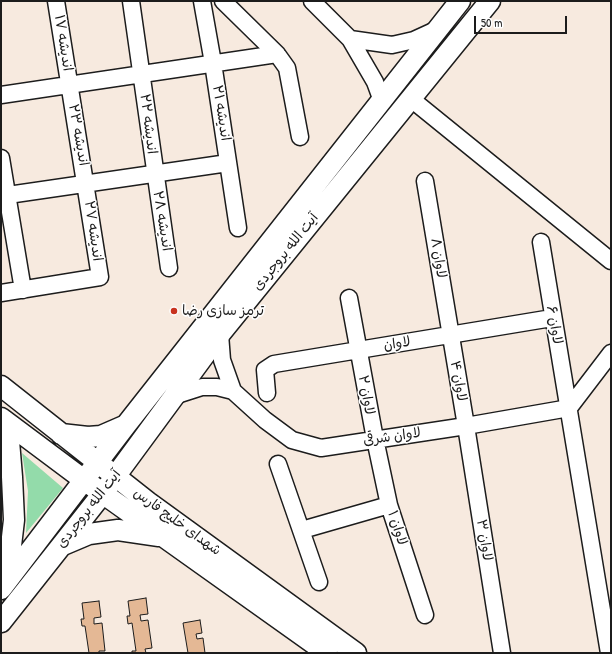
<!DOCTYPE html>
<meta charset="utf-8">
<style>
body{margin:0}
#map{position:relative;width:612px;height:654px;overflow:hidden;background:#f7eadf;font-family:"Patrick Hand",sans-serif}
canvas{display:block}
.frame{position:absolute;inset:0;border:2px solid #1c1c1c;pointer-events:none}
.scale{position:absolute;left:474px;top:16px;width:93px;height:18px;box-sizing:border-box;border:2px solid #1c1c1c;border-top:0;padding-left:5px;font-size:12px;line-height:14px;white-space:nowrap;color:#1c1c1c;-webkit-text-stroke:3px #fff;paint-order:stroke}
</style>
<div id="map">
<canvas width="612" height="654"></canvas>
<div class="frame"></div>
<div class="scale">50 m</div>
</div>
<script>
const ctx = document.querySelector('canvas').getContext('2d');
ctx.lineJoin = 'round';
function fillPath(path, color) {
  ctx.fillStyle = color;
  ctx.fill(path, 'evenodd');
}
function shape(rows) {
  const path = new Path2D();
  for (const r of rows) {
    path.moveTo(r[0], r[1]);
    for (let i = 2; i < r.length; i += 2) path.lineTo(r[i], r[i + 1]);
  }
  return path;
}
function stroke(path, color, width, dash) {
  ctx.strokeStyle = color;
  ctx.lineWidth = width;
  ctx.lineCap = dash ? 'butt' : 'round';
  ctx.setLineDash(dash || []);
  ctx.stroke(path);
}
function drawText(font, color, halo, rows, align = 'center') {
  ctx.font = font + ' "Patrick Hand","Playpen Sans Arabic",sans-serif';
  ctx.lineWidth = 3;
  ctx.setLineDash([]);
  ctx.textBaseline = 'middle';
  ctx.strokeStyle = halo;
  ctx.fillStyle = color;
  for (const [text, x, y, turn = 0] of rows) {
    ctx.save();
    ctx.translate(x, y);
    ctx.rotate((+turn || 0) * Math.PI / 180);
    ctx.textAlign = isNaN(turn) ? turn : align;
    if (halo) ctx.strokeText(text, 0, 0);
    ctx.fillText(text, 0, 0);
    ctx.restore();
  }
}
fillPath(shape([
 [22,453,63,488,26,533,28,491]
]), '#93dbaa');
const building = shape([
 [146,598,148,614,140,615,141,621,148,620,152,648,145,649,146,653,132,653,132,651,136,651,132,623,128,624,127,616,130,616,128,601,146,598],
 [99,601,101,617,94,618,94,624,102,623,105,651,99,651,99,653,89,653,85,626,82,626,81,619,84,619,82,603,99,601],
 [200,620,202,633,196,634,197,639,203,638,205,653,188,653,183,623,200,620]
]);
fillPath(building, '#e4b895');
stroke(building, '#1c1c1c', 1);
const minor = shape([
 [131,1,169,268],
 [202,1,213,63,238,228],
 [223,1,277,54,287,68,300,137],
 [312,1,350,39,375,82,382,101],
 [350,39,392,45,414,40,438,29],
 [1,95,277,54],
 [410,98,611,261],
 [1,158,23,290],
 [425,181,466,426,502,653],
 [1,196,228,163],
 [541,242,609,653],
 [1,293,100,277,56,1],
 [349,298,375,439,389,505,425,615],
 [220,334,222,360,233,391],
 [267,393,265,370,274,364,552,318],
 [174,396,202,387,217,387,233,391,265,420,292,440,321,448,466,426,569,408,611,353],
 [278,464,319,582],
 [302,530,389,505]
]);
const major = shape([
 [1,386,148,502,356,653],
 [1,418,84,480,327,653],
 [4,421,9,441,12,477,14,520,7,580],
 [61,434,88,437,101,436,124,426],
 [63,545,89,534,118,530,159,536],
 [1,589,126,425,460,1],
 [1,622,103,493,220,334,490,1]
]);
stroke(minor, '#1c1c1c', 19);
stroke(major, '#1c1c1c', 23);
stroke(minor, '#fff', 16);
stroke(major, '#fff', 20);
for (const [x, y, r, color] of [
 [174,311,4,"#c8321e"]
]) {
  const dot = new Path2D();
  dot.arc(x, y, r, 0, 2 * Math.PI);
  ctx.fillStyle = color;
  ctx.fill(dot);
  stroke(dot, '#fff', 1.5);
}
drawText('14px', '#1c1c1c', '#fff', [
 ["اندیشه ۱۷",63,43,81],
 ["اندیشه ۲۱",221,113,81],
 ["اندیشه ۲۲",148,124,83],
 ["اندیشه ۲۳",78,135,80],
 ["اندیشه ۲۸",162,221,81],
 ["اندیشه ۲۷",93,231,82],
 ["آیت الله بروجردی",286,252,-51],
 ["لاوان ۸",438,258,81],
 ["لاوان ۶",554,325,80],
 ["لاوان",397,344,-9],
 ["لاوان ۴",458,381,80],
 ["لاوان ۲",366,395,80],
 ["لاوان شرقی",392,437,-8],
 ["آیت الله بروجردی",89,509,-52],
 ["شهدای خلیج فارس",177,522,36],
 ["لاوان ۱",397,528,72],
 ["لاوان ۳",484,540,81]
]);
drawText('14px', '#1c1c1c', '#fff', [
 ["ترمز سازی رضا",182,311]
], 'left');
</script>
